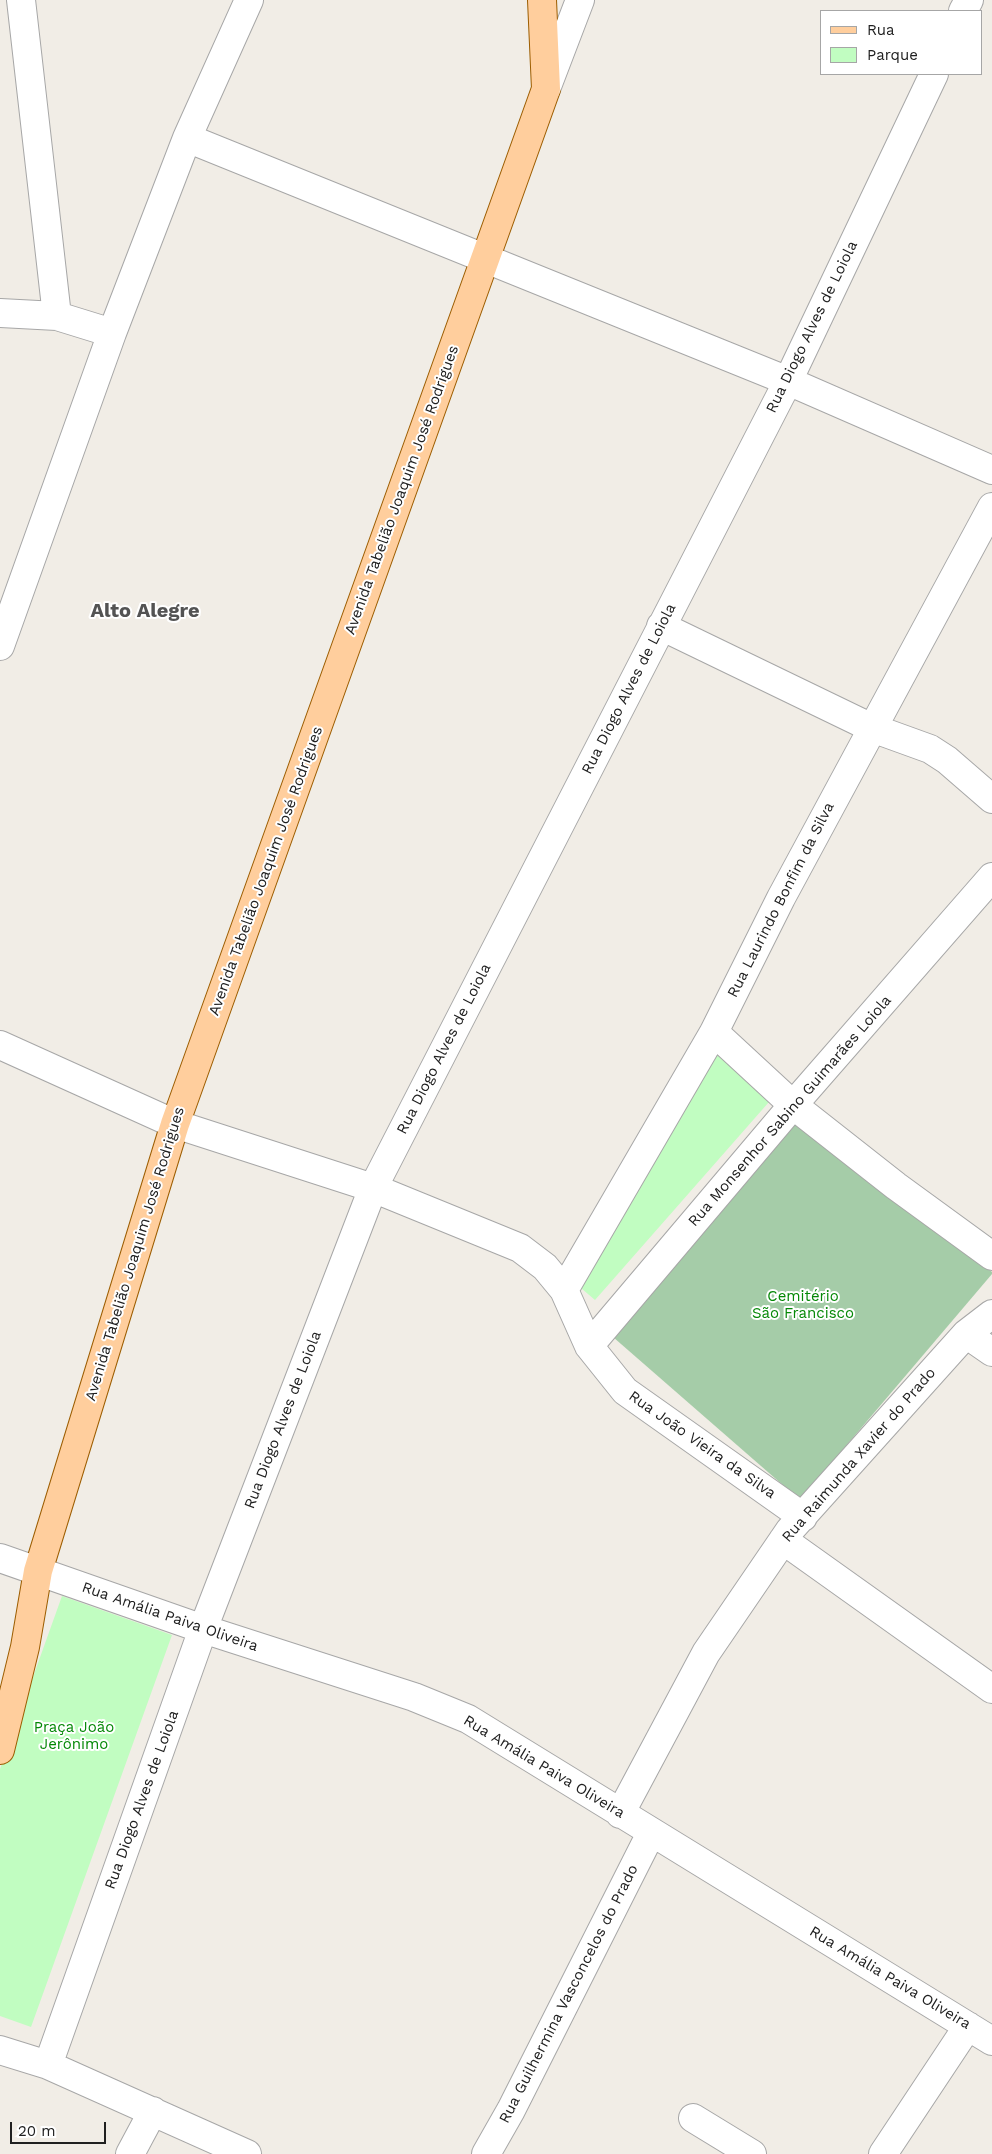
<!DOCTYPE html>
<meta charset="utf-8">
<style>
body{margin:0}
#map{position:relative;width:992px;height:2154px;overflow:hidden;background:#f1ede6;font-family:"Work Sans",sans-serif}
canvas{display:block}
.legend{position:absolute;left:820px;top:10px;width:162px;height:65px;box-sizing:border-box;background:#fff;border:1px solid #a6a6a6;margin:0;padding:6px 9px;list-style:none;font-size:15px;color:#202020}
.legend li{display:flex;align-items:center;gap:10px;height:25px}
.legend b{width:25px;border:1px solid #a6a6a6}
.scale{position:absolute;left:10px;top:2122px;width:96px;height:22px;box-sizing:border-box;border:2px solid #202020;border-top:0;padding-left:6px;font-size:15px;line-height:18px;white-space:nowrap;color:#202020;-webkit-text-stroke:4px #fff;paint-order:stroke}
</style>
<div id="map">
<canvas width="992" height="2154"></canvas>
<ul class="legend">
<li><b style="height:6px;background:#ffce9d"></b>Rua</li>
<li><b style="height:14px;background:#c1fdc1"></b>Parque</li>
</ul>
<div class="scale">20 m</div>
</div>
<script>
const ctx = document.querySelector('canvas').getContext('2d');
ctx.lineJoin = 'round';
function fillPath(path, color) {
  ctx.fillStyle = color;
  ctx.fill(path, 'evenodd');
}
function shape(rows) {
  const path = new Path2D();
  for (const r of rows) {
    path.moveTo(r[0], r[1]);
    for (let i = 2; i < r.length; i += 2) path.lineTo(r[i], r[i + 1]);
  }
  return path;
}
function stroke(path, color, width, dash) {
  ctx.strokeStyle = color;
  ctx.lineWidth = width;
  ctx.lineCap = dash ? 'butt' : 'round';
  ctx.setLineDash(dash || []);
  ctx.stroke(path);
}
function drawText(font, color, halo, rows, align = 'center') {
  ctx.font = font + ' "Work Sans",sans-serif';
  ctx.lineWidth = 4;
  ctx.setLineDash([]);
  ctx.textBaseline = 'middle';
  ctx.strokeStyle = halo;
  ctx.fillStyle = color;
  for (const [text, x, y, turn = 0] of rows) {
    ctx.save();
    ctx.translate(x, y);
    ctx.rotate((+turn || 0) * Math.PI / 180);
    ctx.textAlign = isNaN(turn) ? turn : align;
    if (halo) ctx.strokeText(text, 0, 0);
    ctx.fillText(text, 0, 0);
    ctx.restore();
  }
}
fillPath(shape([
 [802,1114,992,1272,992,1274,800,1500,613,1337]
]), '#a5cca8');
fillPath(shape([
 [722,1042,776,1094,595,1300,568,1277],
 [62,1596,172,1635,31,2027,0,2016,0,1769]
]), '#c1fdc1');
const minor = shape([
 [21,0,57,316],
 [963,11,969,0],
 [546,89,580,0],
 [187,138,788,381,992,470],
 [0,313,57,316,112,333],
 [661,626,872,728,930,749,947,760,992,799],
 [0,646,112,333,187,138,249,0],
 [714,1032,793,1105,896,1186,992,1256],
 [0,1045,175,1124,373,1188,520,1248,545,1267,564,1290,589,1346,625,1391,803,1517],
 [564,1290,714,1032,781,898,992,507],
 [966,1334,992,1352],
 [589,1346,793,1105,992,877],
 [783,1540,992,1689],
 [0,1558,203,1629,414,1697,468,1719,992,2041],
 [620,1814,706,1653,790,1530,966,1334,992,1314],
 [0,2050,48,2065,247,2154],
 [48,2065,203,1629,373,1188,788,381,934,74],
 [693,2118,752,2154],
 [130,2154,153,2111],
 [486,2154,511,2110,651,1833],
 [883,2154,968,2026]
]);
const major = shape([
 [0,1750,25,1647,38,1571,175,1124,546,89,542,0]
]);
stroke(minor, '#a7a7a7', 30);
stroke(major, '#9c5d00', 30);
stroke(minor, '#fff', 28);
stroke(major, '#ffce9d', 28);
drawText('15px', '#202020', '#fff', [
 ["Rua Diogo Alves de Loiola",812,327,-64],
 ["Avenida Tabelião Joaquim José Rodrigues",402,490,-70],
 ["Rua Diogo Alves de Loiola",629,689,-63],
 ["Avenida Tabelião Joaquim José Rodrigues",266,871,-70],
 ["Rua Laurindo Bonfim da Silva",781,900,-63],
 ["Rua Diogo Alves de Loiola",444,1049,-63],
 ["Rua Monsenhor Sabino Guimarães Loiola",790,1111,-49],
 ["Avenida Tabelião Joaquim José Rodrigues",135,1254,-73],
 ["Rua Diogo Alves de Loiola",283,1420,-69],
 ["Rua João Vieira da Silva",702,1445,35],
 ["Rua Raimunda Xavier do Prado",859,1455,-49],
 ["Rua Amália Paiva Oliveira",170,1617,19],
 ["Rua Amália Paiva Oliveira",544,1767,31],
 ["Rua Diogo Alves de Loiola",142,1800,-70],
 ["Rua Amália Paiva Oliveira",890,1978,31],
 ["Rua Guilhermina Vasconcelos do Prado",569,1994,-63]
]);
drawText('15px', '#048806', '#fff', [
 ["Cemitério",803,1297],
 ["São Francisco",803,1314],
 ["Praça João",74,1728],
 ["Jerônimo",74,1745]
]);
drawText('bold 20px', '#535353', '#fff', [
 ["Alto Alegre",145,611]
]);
</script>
